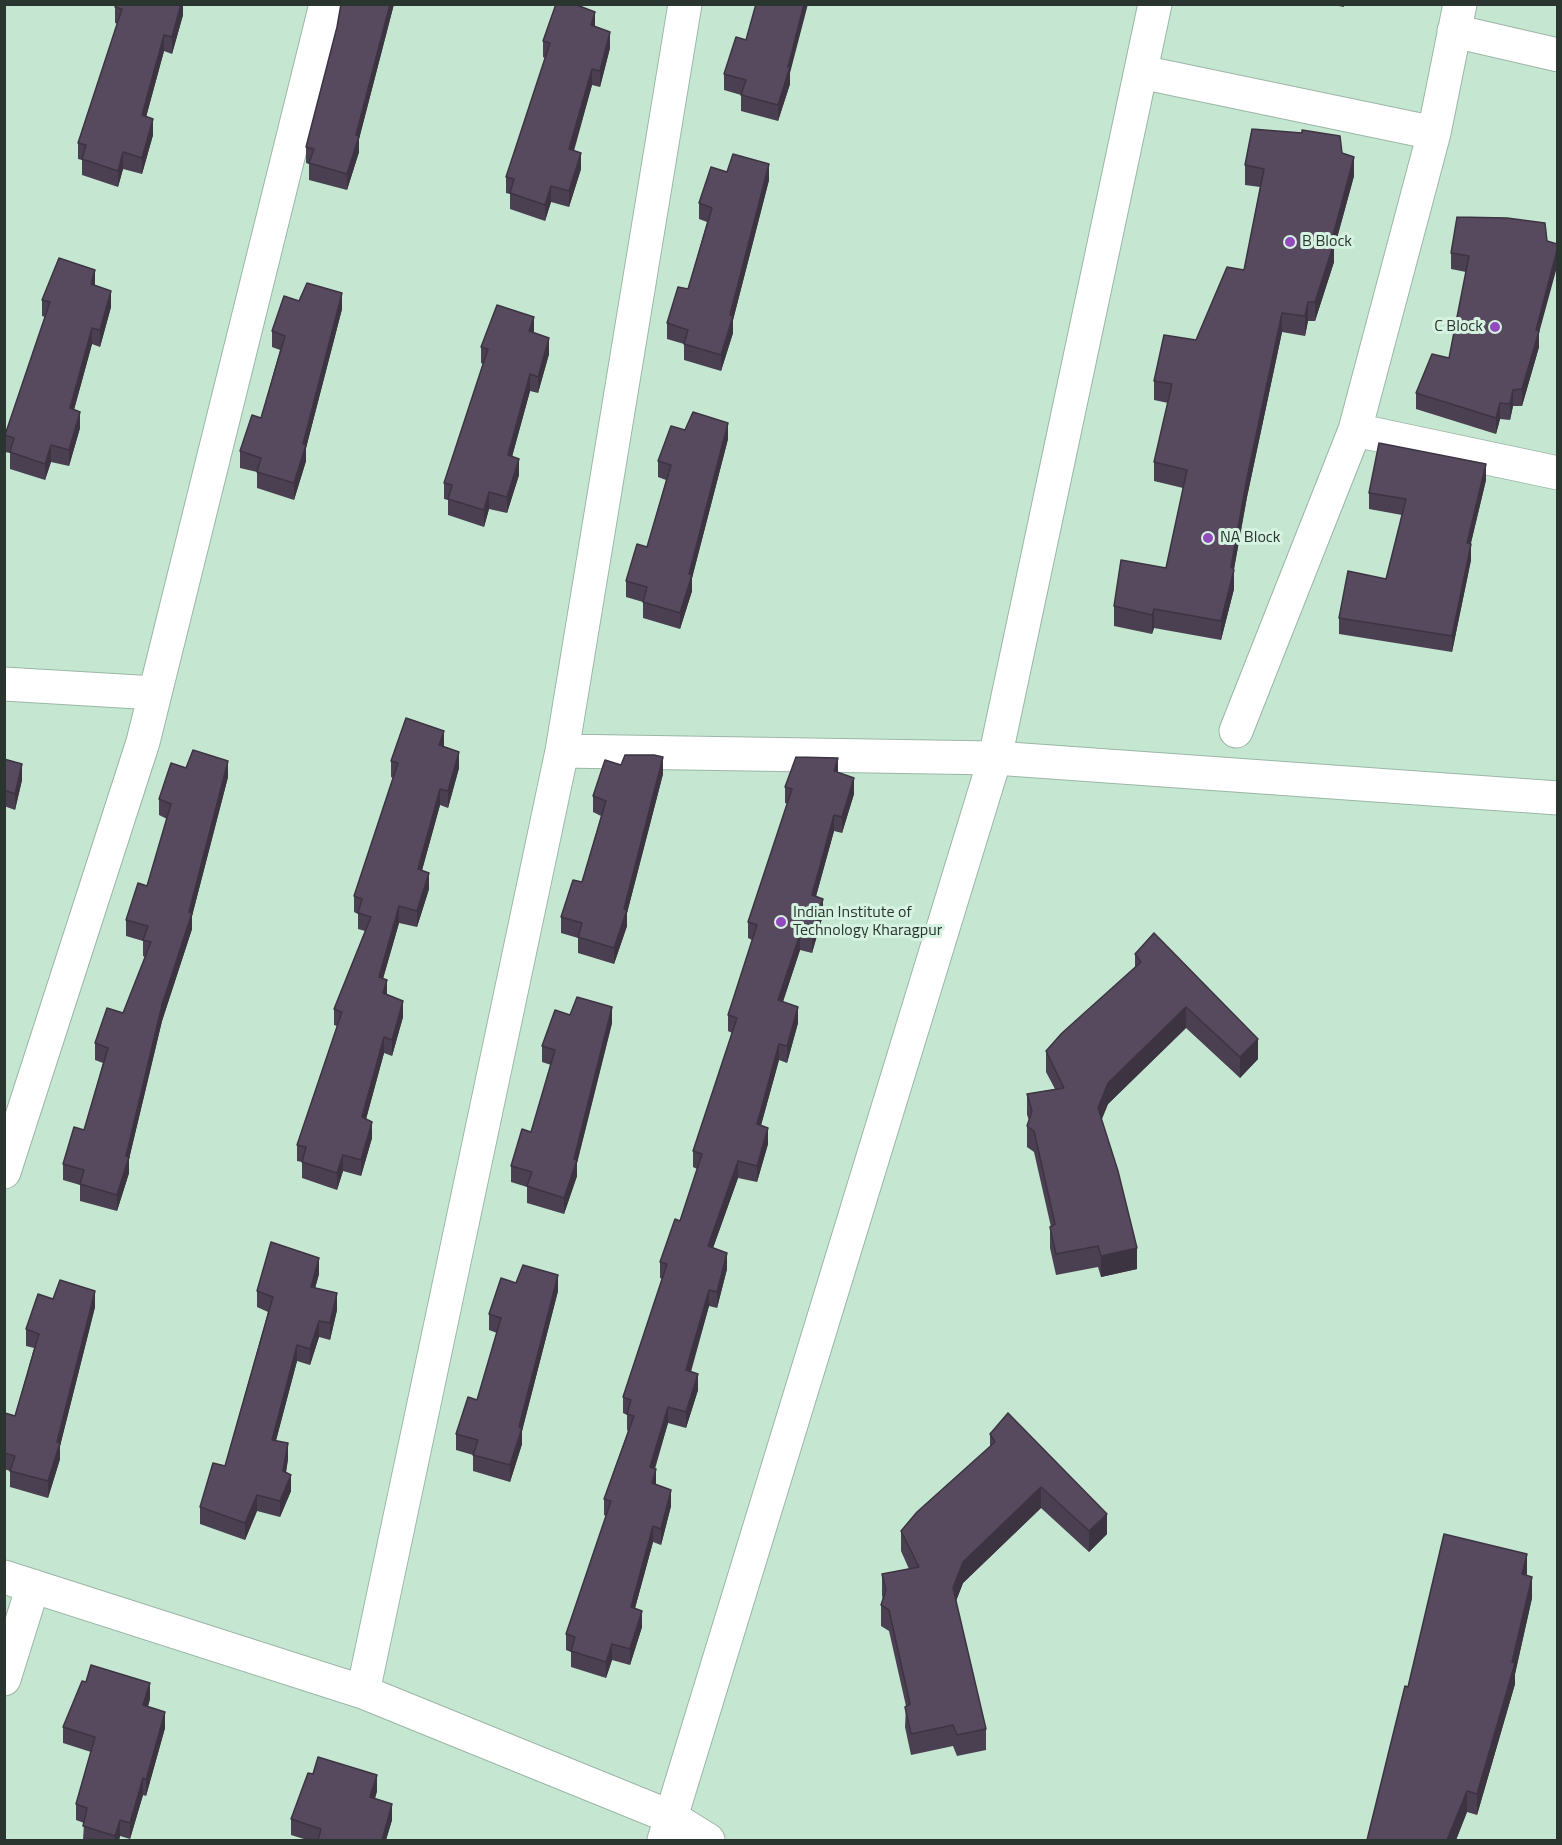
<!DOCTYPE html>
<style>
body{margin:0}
#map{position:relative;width:1562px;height:1845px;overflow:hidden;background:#d6f2e1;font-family:"Titillium Web",sans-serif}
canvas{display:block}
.frame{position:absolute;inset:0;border:6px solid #2b352f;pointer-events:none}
</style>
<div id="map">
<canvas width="1562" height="1845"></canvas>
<div class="frame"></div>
</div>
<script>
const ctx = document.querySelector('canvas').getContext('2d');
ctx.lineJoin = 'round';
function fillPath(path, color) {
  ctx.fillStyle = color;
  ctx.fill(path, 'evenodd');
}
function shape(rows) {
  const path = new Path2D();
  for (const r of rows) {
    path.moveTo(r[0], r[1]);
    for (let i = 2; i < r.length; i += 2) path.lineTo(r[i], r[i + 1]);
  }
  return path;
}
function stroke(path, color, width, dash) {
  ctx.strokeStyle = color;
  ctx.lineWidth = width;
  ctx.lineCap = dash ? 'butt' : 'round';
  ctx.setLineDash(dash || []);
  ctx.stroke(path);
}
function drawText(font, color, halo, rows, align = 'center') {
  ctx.font = font + ' "Titillium Web",sans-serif';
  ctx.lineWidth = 6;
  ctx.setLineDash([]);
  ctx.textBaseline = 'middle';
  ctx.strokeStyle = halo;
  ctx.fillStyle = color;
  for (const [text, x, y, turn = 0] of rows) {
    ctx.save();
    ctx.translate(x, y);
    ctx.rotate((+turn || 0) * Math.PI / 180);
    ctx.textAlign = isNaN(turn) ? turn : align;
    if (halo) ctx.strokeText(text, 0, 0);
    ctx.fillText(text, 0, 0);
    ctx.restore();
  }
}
fillPath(shape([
 [5,5,1557,5,1557,1840,5,1840]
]), '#c5e7d2');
const minor = shape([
 [1454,31,1558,55],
 [1141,72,1434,133],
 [1355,430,1558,473],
 [4,684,155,693],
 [1236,731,1355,430,1434,133,1460,4],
 [562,751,995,758,1558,798],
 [4,1172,143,742,326,4],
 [4,1577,363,1692,562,751,685,4],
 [4,1679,33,1586],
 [363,1692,671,1817,708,1840]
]);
const tertiary = shape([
 [664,1840,995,758,1155,4]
]);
stroke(minor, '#9bb6a6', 35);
stroke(tertiary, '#9bb6a6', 35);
stroke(minor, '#fff', 33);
stroke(tertiary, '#fff', 33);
fillPath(shape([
 [183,4,183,15,172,54,164,51,146,117,153,135,142,174,123,169,118,187,82,175,82,160,78,159,78,143,118,24,115,23,115,7],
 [341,4,394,4,359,139,359,152,347,190,309,180,309,164,306,163,306,147,337,27],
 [1328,4,1344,4,1344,7],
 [595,26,610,48,600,87,592,85,574,151,581,169,569,207,551,202,545,221,510,209,510,194,506,193,506,177,545,58,543,57,543,41],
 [790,73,790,84,778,121,741,111,741,95,724,90,724,74],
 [1342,153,1354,176,1334,249,1334,262,1315,321,1308,321,1305,336,1282,332,1247,497,1234,569,1234,589,1221,640,1154,628,1152,634,1114,626,1114,606,1166,568,1183,488,1154,481,1154,462,1168,403,1154,400,1154,381,1196,340,1244,270,1260,187,1245,185,1245,165],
 [727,172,769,180,733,320,733,333,721,371,684,360,684,344,667,339,667,323,688,289,707,222,699,219,699,203],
 [1457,217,1539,333,1539,347,1522,406,1513,406,1510,420,1500,419,1496,434,1416,409,1416,393,1449,358,1466,272,1451,269,1451,253],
 [95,286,111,307,100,347,92,344,74,410,80,428,69,466,51,462,45,480,10,469,10,453,5,452,5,435,45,317,42,316,42,300],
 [299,301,342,309,306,448,306,461,294,500,257,488,257,472,240,468,240,451,261,418,280,350,272,347,272,331],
 [534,333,549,354,538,393,530,391,512,457,519,475,507,513,489,509,484,527,448,515,448,500,444,499,444,483,483,364,481,363,481,347],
 [685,430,728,439,692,578,692,591,680,629,643,618,643,602,626,597,626,581,647,547,666,480,658,477,658,461],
 [1486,480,1471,543,1471,560,1452,652,1339,634,1339,618,1386,579,1402,515,1369,509,1369,493],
 [444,747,459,768,448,808,440,805,422,870,429,889,417,927,399,923,383,978,387,995,403,1017,392,1056,384,1053,366,1119,372,1138,361,1176,343,1171,337,1190,302,1178,302,1162,297,1161,297,1145,337,1026,334,1025,334,1009,365,931,358,929,358,914,354,912,354,896,393,778,391,777,391,761],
 [4,759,22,780,15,810,4,806],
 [621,765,663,774,627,913,627,926,614,964,578,953,578,938,561,933,561,917,582,882,601,816,593,812,593,796],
 [186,768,228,777,192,916,192,929,162,1021,129,1159,129,1173,117,1211,80,1201,80,1185,63,1180,63,1164,84,1130,103,1063,95,1060,95,1043,123,1013,145,957,143,956,143,941,126,936,126,920,147,886,167,819,159,815,159,799],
 [838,772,854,794,842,833,834,831,816,896,823,915,812,953,800,950,783,1002,798,1023,787,1063,779,1060,761,1125,768,1144,757,1182,738,1178,713,1248,727,1269,717,1308,709,1306,691,1372,698,1390,686,1428,668,1423,655,1469,656,1485,671,1506,661,1545,653,1542,635,1608,642,1627,630,1665,612,1660,606,1678,571,1667,571,1652,566,1650,566,1634,606,1516,604,1515,604,1499,628,1431,627,1430,627,1415,623,1413,623,1397,662,1279,660,1278,660,1262,680,1221,697,1169,693,1167,693,1151,732,1033,728,1031,728,1015,752,940,748,938,748,922,788,804,785,803,785,787],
 [1135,954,1258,1059,1240,1078,1186,1028,1108,1104,1101,1120,1137,1269,1101,1277,1098,1267,1056,1275,1050,1248,1050,1227,1051,1227,1034,1152,1027,1147,1027,1126,1029,1120,1027,1115,1027,1094,1055,1089,1046,1072,1046,1051,1135,968],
 [570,1015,612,1023,577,1163,577,1176,564,1214,527,1203,527,1187,511,1182,511,1166,531,1132,551,1065,542,1062,542,1046],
 [319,1274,315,1288,337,1310,330,1340,319,1337,310,1365,297,1361,276,1440,288,1459,286,1473,291,1491,280,1517,257,1511,245,1540,200,1524,200,1507,225,1466,268,1312,257,1307,257,1291],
 [516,1283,558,1291,522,1431,522,1444,510,1482,473,1471,473,1455,456,1450,456,1434,477,1400,497,1333,489,1330,489,1314],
 [53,1299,95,1307,60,1446,60,1459,48,1498,10,1487,10,1471,4,1469,4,1415,15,1416,34,1348,26,1346,26,1329],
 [990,1434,1107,1534,1089,1552,1041,1508,963,1583,956,1601,986,1729,986,1750,957,1756,953,1746,911,1755,905,1727,906,1706,889,1631,881,1626,881,1605,883,1600,882,1595,882,1574,909,1569,901,1551,901,1531,990,1447],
 [1527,1576,1532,1598,1515,1674,1515,1684,1477,1815,1467,1812,1456,1840,1367,1840,1408,1687],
 [150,1699,148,1707,165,1728,146,1796,143,1795,130,1839,120,1836,119,1840,83,1840,84,1823,76,1820,76,1804,91,1752,63,1743,63,1727],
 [377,1791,375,1799,392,1820,386,1840,307,1840,291,1835,291,1819]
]), '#4b4052');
fillPath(shape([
 [181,4,183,4,183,15,172,54,172,37],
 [390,4,394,4,359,139,359,152,347,190,347,174],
 [804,4,808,4,790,73,790,84,778,121,778,105],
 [595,12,595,28,591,25],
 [610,32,610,48,600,87,600,71],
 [164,35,164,51,142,132,142,115],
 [592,69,592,85,569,166,569,149],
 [153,119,153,135,142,174,142,158],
 [123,152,123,169,118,187,118,171],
 [581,153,581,169,569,207,569,191],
 [1354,157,1354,176,1334,249,1334,262,1315,321,1315,302],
 [769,164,769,180,733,320,733,333,721,371,721,355],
 [551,186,551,202,545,221,545,205],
 [1557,250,1557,267,1539,333,1539,347,1522,406,1522,389,1536,330],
 [95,270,95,286,91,284],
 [111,291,111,307,100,347,100,330],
 [342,293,342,309,306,448,306,461,294,500,294,483],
 [1308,302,1308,321,1305,336,1305,316],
 [1282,313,1282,332,1247,497,1232,580,1234,570,1234,589,1221,640,1221,621,1247,478],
 [534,317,534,334,529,331],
 [92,328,92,344,70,424,70,408],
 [549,338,549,354,538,393,538,377],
 [530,374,530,391,508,471,508,455],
 [1513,390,1513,406,1510,420,1510,404],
 [1500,403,1500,419,1496,434,1496,418],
 [80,412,80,428,69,466,69,450],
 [728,423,728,439,692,578,692,591,680,629,680,613],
 [51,445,51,462,45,480,45,464],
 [519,459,519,475,507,513,507,497],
 [1486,464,1486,480,1467,559,1467,543],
 [489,492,489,509,484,527,484,510],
 [1471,544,1471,560,1452,652,1452,636],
 [1154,609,1154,628,1152,634,1152,615],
 [444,731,444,747,439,745],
 [459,752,459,768,448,808,448,791],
 [663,757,663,774,627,913,627,926,614,964,614,948],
 [838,758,838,774,834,771],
 [228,761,228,777,192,916,192,929,162,1021,129,1159,129,1173,117,1211,117,1195,162,1005,189,912],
 [22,764,22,780,15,810,15,794],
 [854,778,854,794,842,833,842,817],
 [440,789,440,805,418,885,418,869],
 [834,815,834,831,812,911,812,895],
 [429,873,429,889,417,927,417,911],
 [823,899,823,915,812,953,812,937],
 [399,906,399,923,379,993,379,977],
 [800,934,800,950,778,1016,778,1000],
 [387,980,387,996,383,993],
 [403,1001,403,1017,392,1056,392,1040],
 [612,1007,612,1023,577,1163,577,1176,564,1214,564,1198],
 [798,1007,798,1023,787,1063,787,1046],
 [1186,1007,1186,1028,1108,1104,1098,1129,1098,1108,1108,1083],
 [384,1037,384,1053,362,1134,362,1117],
 [1258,1039,1258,1059,1240,1078,1240,1057],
 [779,1044,779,1060,757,1140,757,1124],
 [372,1122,372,1138,361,1176,361,1160],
 [768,1128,768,1144,757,1182,757,1166],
 [343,1155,343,1171,337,1190,337,1173],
 [738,1161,738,1178,708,1262,708,1246],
 [1137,1248,1137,1269,1101,1277,1101,1256],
 [727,1253,727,1269,717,1308,717,1292],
 [319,1258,319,1274,311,1303,311,1287],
 [558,1275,558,1291,522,1431,522,1444,510,1482,510,1465],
 [709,1290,709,1306,686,1386,686,1370],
 [95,1291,95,1307,60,1446,60,1459,48,1498,48,1481],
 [337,1293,337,1310,330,1340,330,1323],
 [319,1321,319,1337,310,1365,310,1349],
 [297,1345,297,1361,272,1456,272,1440],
 [698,1374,698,1390,686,1428,686,1412],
 [668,1407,668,1423,650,1483,650,1467],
 [288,1443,288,1459,283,1488,283,1471],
 [656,1469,656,1485,652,1483],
 [291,1475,291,1491,280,1517,280,1501],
 [1041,1487,1041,1508,963,1583,953,1609,953,1588,963,1562],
 [671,1490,671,1506,661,1545,661,1529],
 [257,1495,257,1511,245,1540,245,1523],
 [1107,1514,1107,1534,1089,1552,1089,1531],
 [653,1526,653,1542,631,1623,631,1607],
 [1527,1554,1527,1575,1522,1574],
 [1532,1577,1532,1598,1515,1674,1515,1684,1477,1815,1477,1794,1512,1662],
 [642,1611,642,1627,630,1665,630,1649],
 [612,1644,612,1660,606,1678,606,1662],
 [150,1683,150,1699,143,1721,143,1705],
 [165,1712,165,1728,146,1796,146,1780],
 [377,1775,377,1791,370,1813,370,1797],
 [143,1778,143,1795,130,1839,130,1823],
 [1467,1791,1467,1812,1456,1840,1447,1840],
 [392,1804,392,1820,386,1840,382,1840],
 [120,1820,120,1836,119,1840,115,1840,115,1836]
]), '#3d3442');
const building = shape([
 [116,4,181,4,172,37,164,35,142,115,153,119,142,158,123,152,118,171,82,159,86,145,78,143,122,9,115,7,116,4],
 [341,4,390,4,356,135,359,136,347,174,309,163,314,149,306,147,337,27,341,4],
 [556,4,574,4,595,12,591,25,610,32,600,71,592,69,569,149,581,153,569,191,551,186,545,205,510,193,514,179,506,177,550,43,543,41,556,4],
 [756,4,804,4,788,67,790,67,778,105,741,95,746,80,724,74,736,37,746,40,756,4],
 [1252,129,1302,133,1302,130,1340,136,1342,153,1354,157,1331,243,1334,243,1315,302,1308,302,1305,316,1282,313,1247,478,1231,567,1234,570,1221,621,1154,609,1152,615,1114,606,1121,560,1166,568,1187,470,1154,462,1172,384,1154,381,1164,335,1196,340,1227,267,1244,270,1264,169,1245,165,1252,129],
 [733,154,769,164,730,315,733,316,721,355,684,344,688,330,667,323,678,287,688,289,712,208,699,203,711,167,727,172,733,154],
 [1457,217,1507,218,1545,223,1547,241,1557,244,1557,250,1536,330,1539,331,1522,389,1513,390,1510,404,1500,403,1496,418,1416,393,1432,354,1449,358,1469,256,1451,253,1457,217],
 [59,258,95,270,91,284,111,291,100,330,92,328,70,408,80,412,69,450,51,445,45,464,10,452,14,438,5,435,50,302,42,300,59,258],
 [307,283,342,293,303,444,306,445,294,483,257,472,261,458,240,451,252,415,261,418,285,336,272,331,284,296,299,301,307,283],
 [497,305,534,317,529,331,549,338,538,377,530,374,508,455,519,459,507,497,489,492,484,510,448,499,452,485,444,483,488,349,481,347,497,305],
 [693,412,728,423,689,574,692,575,680,613,643,602,647,587,626,581,637,544,647,547,671,465,658,461,671,426,685,430,693,412],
 [1379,443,1486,464,1467,543,1471,544,1452,636,1339,618,1348,571,1386,579,1406,499,1369,493,1379,443],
 [406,718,444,731,439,745,459,752,448,791,440,789,418,869,429,873,417,911,399,906,379,977,387,980,383,993,403,1001,392,1040,384,1037,362,1117,372,1122,361,1160,343,1155,337,1173,302,1162,306,1147,297,1145,342,1012,334,1009,371,917,358,913,362,899,354,896,398,763,391,761,406,718],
 [193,750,228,761,189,912,192,913,162,1005,126,1156,129,1157,117,1195,80,1184,84,1170,63,1164,74,1127,84,1130,108,1048,95,1043,107,1008,123,1013,151,942,143,940,148,926,126,920,138,883,147,886,171,804,159,799,171,763,186,768,193,750],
 [625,755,654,755,663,757,624,909,627,910,614,948,578,937,582,923,561,917,573,880,582,882,606,801,593,796,605,760,621,765,625,755],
 [796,757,838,758,834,771,854,778,842,817,834,815,812,895,823,899,812,937,800,934,778,1000,798,1007,787,1046,779,1044,757,1124,768,1128,757,1166,738,1161,708,1246,727,1253,717,1292,709,1290,686,1370,698,1374,686,1412,668,1407,650,1467,656,1469,652,1483,671,1490,661,1529,653,1526,631,1607,642,1611,630,1649,612,1644,606,1662,571,1651,575,1637,566,1634,611,1501,604,1499,634,1416,627,1414,631,1400,623,1397,667,1264,660,1262,675,1219,680,1221,702,1154,693,1151,737,1018,728,1015,757,925,748,922,792,789,785,787,796,757],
 [4,759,22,764,15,794,4,790,4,759],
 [1154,933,1258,1039,1240,1057,1186,1007,1108,1083,1098,1108,1118,1171,1137,1248,1101,1256,1098,1246,1056,1254,1050,1227,1055,1224,1034,1131,1027,1126,1032,1111,1027,1094,1064,1088,1046,1051,1062,1033,1141,962,1135,954,1154,933],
 [577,997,612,1007,574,1159,577,1160,564,1198,527,1186,532,1172,511,1166,522,1129,531,1132,555,1050,542,1046,555,1010,570,1015,577,997],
 [271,1242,319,1258,311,1287,337,1293,330,1323,319,1321,310,1349,297,1345,272,1440,288,1443,283,1471,291,1475,280,1501,257,1495,245,1523,200,1507,213,1463,225,1466,273,1297,257,1291,271,1242],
 [523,1265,558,1275,519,1427,522,1428,510,1465,473,1455,478,1440,456,1434,468,1397,477,1400,501,1318,489,1314,501,1278,516,1283,523,1265],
 [60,1280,95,1291,57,1442,60,1443,48,1481,10,1471,15,1456,4,1453,4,1415,5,1413,15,1416,39,1334,26,1329,38,1294,53,1299,60,1280],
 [1008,1413,1107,1514,1089,1531,1041,1487,963,1562,953,1588,986,1729,957,1735,953,1725,911,1734,905,1707,910,1704,889,1610,881,1605,886,1590,882,1574,919,1567,901,1531,917,1512,995,1442,990,1434,1008,1413],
 [1444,1534,1527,1554,1522,1574,1532,1577,1512,1662,1515,1663,1477,1794,1467,1791,1447,1840,1367,1840,1405,1686,1408,1687,1444,1534],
 [91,1665,150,1683,143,1705,165,1712,146,1780,143,1778,130,1823,120,1820,115,1836,83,1826,87,1808,76,1804,95,1737,63,1727,82,1681,86,1682,91,1665],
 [318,1757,377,1775,370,1797,392,1804,382,1840,318,1840,321,1829,291,1819,308,1773,313,1774,318,1757]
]);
fillPath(building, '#574a5f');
stroke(building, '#3d3442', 1.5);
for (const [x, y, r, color] of [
 [1290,242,6,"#924abd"],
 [1495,327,6,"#924abd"],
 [1208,538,6,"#924abd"],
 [781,922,6,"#924abd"]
]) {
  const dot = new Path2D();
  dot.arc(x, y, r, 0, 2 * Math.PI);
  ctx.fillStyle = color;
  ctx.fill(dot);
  stroke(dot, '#d6f2e1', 2);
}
drawText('16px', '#2b352f', '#d6f2e1', [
 ["B Block",1302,242],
 ["C Block",1483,327,"right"],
 ["NA Block",1220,538],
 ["Indian Institute of",793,913],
 ["Technology Kharagpur",793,931]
], 'left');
</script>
